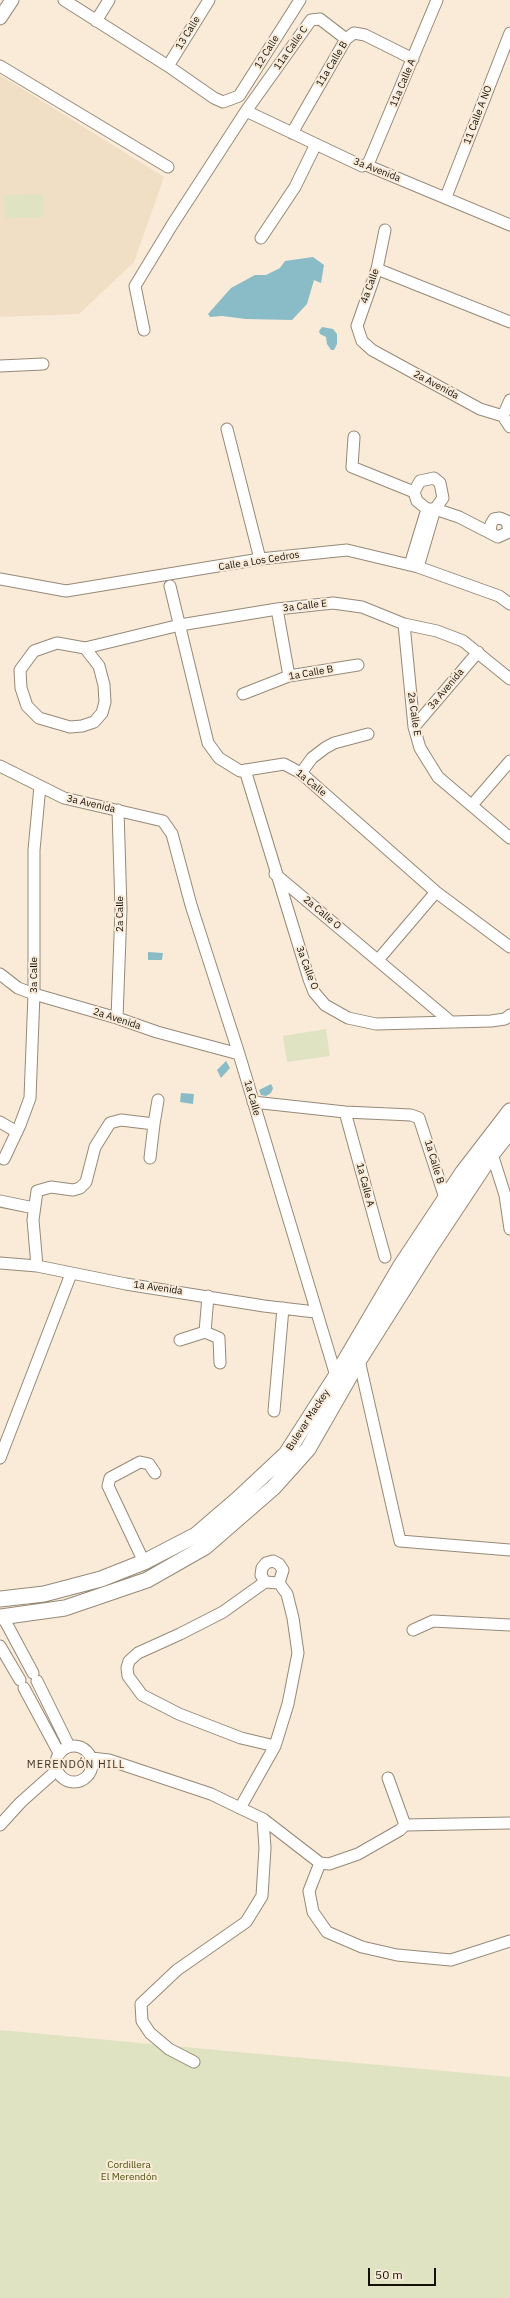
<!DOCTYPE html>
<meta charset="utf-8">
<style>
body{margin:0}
#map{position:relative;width:510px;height:2298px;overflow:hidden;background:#f9ebd8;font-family:"IBM Plex Sans",sans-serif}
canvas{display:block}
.scale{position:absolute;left:368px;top:2268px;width:68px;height:18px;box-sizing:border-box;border:2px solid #140f09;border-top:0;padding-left:5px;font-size:12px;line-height:14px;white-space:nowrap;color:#140f09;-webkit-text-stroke:3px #f9ebd8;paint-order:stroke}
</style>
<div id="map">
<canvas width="510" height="2298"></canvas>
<div class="scale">50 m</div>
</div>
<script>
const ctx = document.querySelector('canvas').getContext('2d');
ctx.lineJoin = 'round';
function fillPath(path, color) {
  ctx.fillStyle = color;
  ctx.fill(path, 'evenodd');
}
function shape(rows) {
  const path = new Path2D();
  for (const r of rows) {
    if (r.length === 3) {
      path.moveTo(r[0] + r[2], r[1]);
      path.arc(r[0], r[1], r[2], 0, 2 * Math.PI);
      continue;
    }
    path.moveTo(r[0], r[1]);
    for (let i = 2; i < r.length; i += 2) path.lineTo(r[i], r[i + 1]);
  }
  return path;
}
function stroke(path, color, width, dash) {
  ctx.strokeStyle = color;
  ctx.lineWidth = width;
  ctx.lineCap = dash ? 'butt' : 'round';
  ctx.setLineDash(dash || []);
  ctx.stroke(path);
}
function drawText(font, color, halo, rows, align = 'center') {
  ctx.font = font + ' "IBM Plex Sans",sans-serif';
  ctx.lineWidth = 4;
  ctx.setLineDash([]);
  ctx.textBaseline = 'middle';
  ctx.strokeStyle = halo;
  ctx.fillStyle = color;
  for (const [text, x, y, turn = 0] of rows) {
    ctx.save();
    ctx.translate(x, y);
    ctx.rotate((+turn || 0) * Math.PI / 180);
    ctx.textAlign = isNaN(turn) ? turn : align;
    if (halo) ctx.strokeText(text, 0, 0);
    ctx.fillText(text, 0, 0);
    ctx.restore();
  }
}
fillPath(shape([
 [0,75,164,177,134,262,79,314,0,317]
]), '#f0dfc5');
fillPath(shape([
 [43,194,44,217,5,218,4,195],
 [326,1029,330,1056,287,1062,283,1036],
 [0,2030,510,2077,510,2298,0,2298]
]), '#dfe3c2');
fillPath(shape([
 [313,257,324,265,321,283,314,280,307,304,292,320,246,319,222,316,210,317,208,314,231,288,255,275,266,275,280,268,285,261],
 [322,327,333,329,337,334,337,344,334,350,331,350,327,344,326,337,320,334,319,331],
 [148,952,163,953,162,960,148,960],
 [226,1061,230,1068,221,1078,217,1070],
 [271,1084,273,1088,271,1093,266,1096,261,1095,259,1090],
 [181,1093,194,1094,193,1104,180,1102]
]), '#89bcc6');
const minor = shape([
 [64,0,168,66,214,98,223,102,239,96,300,0],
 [96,21,109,0],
 [0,66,168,167],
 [168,66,209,0],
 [246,111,362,166,366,165,510,225],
 [292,133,346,39,354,33,365,35,413,59],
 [366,165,369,162,437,0],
 [446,197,510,33],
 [385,230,377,269,357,326,362,341,372,350,480,409,503,416,510,427],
 [261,238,295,187,316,144],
 [377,269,510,322],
 [144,330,135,286,172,225,246,111,311,20,320,19,346,39],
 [0,366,43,364],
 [503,416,510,400],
 [227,429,260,559],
 [354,437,352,467,414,492],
 [410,565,427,509],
 [418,567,435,509,443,498,440,483,434,478,420,481,414,492,417,501,427,509,435,509,459,517,498,537,509,532,507,521,500,518,494,519,491,524,490,533],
 [0,579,66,591,260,559,347,550,418,567,499,596,510,604],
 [170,586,208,743,219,758,240,771,284,764,301,773,436,892,510,947],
 [277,609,289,676],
 [404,624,414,727,420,748,438,777,510,838],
 [57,643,85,648,99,666,104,685,105,702,102,713,94,722,82,726,70,727,39,718,27,706,21,688,20,670,34,651,57,643],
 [85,648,180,625,277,609,333,603,362,607,404,624,437,631,463,641,510,679],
 [243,694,289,676,358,665],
 [414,727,478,652],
 [0,766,64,798,163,821,172,834,191,905,239,1054,336,1376],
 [245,770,309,979,314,992,325,1005,348,1018,376,1024,491,1021,505,1019,510,1015],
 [301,773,312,758,325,748,334,743,368,734],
 [472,805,510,761],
 [275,874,451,1022],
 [378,960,436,892],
 [0,974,18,988,34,994,117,1018,157,1032,239,1054],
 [117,1018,121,909,118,810],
 [253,1102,345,1112,411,1115,419,1118,445,1198],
 [345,1112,385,1257],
 [0,1122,17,1132],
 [154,1124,158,1100],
 [492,1154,505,1195,510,1229],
 [4,1159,20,1125,30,1098,34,994,34,850,40,786],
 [0,1201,34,1208],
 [0,1263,37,1266,126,1284,264,1306,315,1312],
 [37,1266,33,1220,37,1191,51,1187,73,1190,80,1188,86,1182,95,1147,110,1123,121,1120,154,1124,150,1158],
 [205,1332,219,1338,220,1363],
 [180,1340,205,1332,208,1296],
 [359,1360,400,1541,510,1550],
 [274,1411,283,1308],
 [0,1458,71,1274],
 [144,1562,108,1486,110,1478,140,1462,149,1464,155,1473],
 [265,1582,261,1575,262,1568,266,1563,273,1561,279,1564,283,1570,279,1583],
 [3,1617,33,1673],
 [413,1630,433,1621,510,1625],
 [0,1646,20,1680],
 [37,1681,69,1746],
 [24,1688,59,1753],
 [74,1764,18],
 [91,1758,109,1760,211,1794,240,1808,263,1819,320,1863],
 [388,1778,405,1825],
 [240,1808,275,1746,288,1704,298,1653,293,1618,287,1594,279,1583,265,1582,223,1612,180,1634,138,1653,129,1661,127,1668,128,1676,142,1695,179,1714,241,1738,275,1746],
 [510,1823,405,1825,400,1830,358,1854,329,1864,320,1863,309,1891,313,1912,327,1932,362,1947,397,1955,451,1960,510,1941],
 [0,1825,21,1802,57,1770],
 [194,2062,169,2049,150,2033,142,2021,141,2004,177,1970,246,1922,262,1896,265,1848,263,1819]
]);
const tertiary = shape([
 [0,18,12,0]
]);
const secondary = shape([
 [0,1599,44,1594,101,1579,144,1562,196,1535,238,1499,286,1454,336,1376,400,1267,463,1172,510,1111],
 [0,1617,65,1608,147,1580,205,1547,274,1487,308,1449,359,1360,431,1246,492,1154,510,1131]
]);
stroke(minor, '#968978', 13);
stroke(tertiary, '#968978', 15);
stroke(secondary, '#968978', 17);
stroke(minor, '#fff', 11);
stroke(tertiary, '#fff', 13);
stroke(secondary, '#fff', 15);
drawText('10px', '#140f09', '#f9ebd8', [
 ["13 Calle",188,33,-58],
 ["11a Calle C",291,48,-55],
 ["12 Calle",267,52,-58],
 ["11a Calle B",332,64,-59],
 ["11a Calle A",403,83,-67],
 ["11 Calle A NO",478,115,-69],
 ["3a Avenida",377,170,21],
 ["4a Calle",370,286,-70],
 ["2a Avenida",436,385,28],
 ["Calle a Los Cedros",259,561,-9],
 ["3a Calle E",305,606,-7],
 ["1a Calle B",311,673,-10],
 ["3a Avenida",446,689,-50],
 ["2a Calle E",414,714,82],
 ["1a Calle",311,783,39],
 ["3a Avenida",91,804,13],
 ["2a Calle O",322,913,40],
 ["2a Calle",120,914,-90],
 ["3a Calle O",307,968,69],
 ["3a Calle",34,975,-90],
 ["2a Avenida",117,1019,18],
 ["1a Calle",252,1098,74],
 ["1a Calle B",434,1162,73],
 ["1a Calle A",365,1185,75],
 ["1a Avenida",158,1288,8],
 ["Bulevar Mackey",308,1420,-57]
]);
drawText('10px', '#4d5210', '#f9ebd8', [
 ["Cordillera",129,2165],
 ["El Merendón",129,2177]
]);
ctx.letterSpacing = '1px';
drawText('11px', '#3c3222', '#f9ebd8', [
 ["MERENDÓN HILL",76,1765]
]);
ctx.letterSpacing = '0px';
</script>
